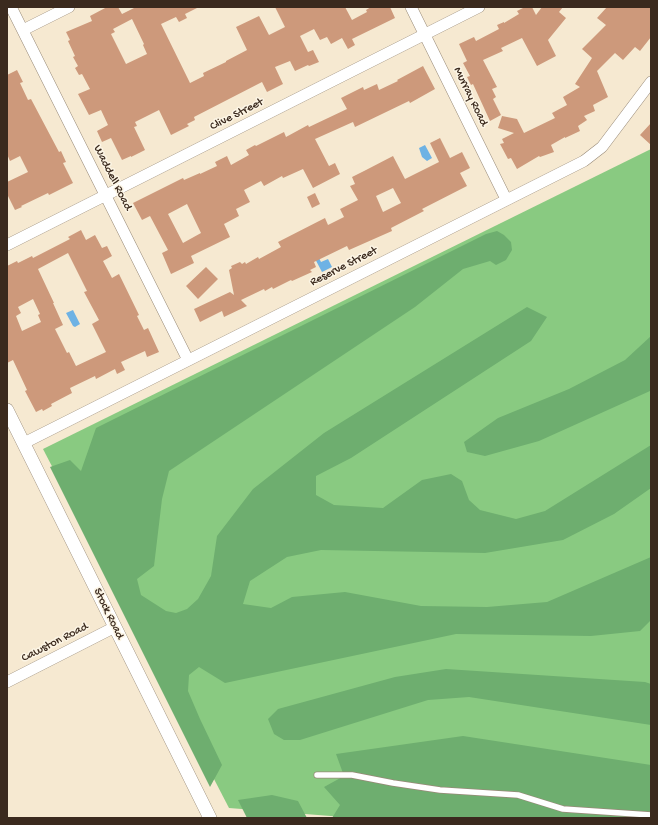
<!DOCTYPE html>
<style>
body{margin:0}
#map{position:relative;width:658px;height:825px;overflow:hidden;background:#f6e9d1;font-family:"Gochi Hand",sans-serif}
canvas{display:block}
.frame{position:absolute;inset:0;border:8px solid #3b2a1e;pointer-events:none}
</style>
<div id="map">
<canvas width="658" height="825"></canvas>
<div class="frame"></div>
</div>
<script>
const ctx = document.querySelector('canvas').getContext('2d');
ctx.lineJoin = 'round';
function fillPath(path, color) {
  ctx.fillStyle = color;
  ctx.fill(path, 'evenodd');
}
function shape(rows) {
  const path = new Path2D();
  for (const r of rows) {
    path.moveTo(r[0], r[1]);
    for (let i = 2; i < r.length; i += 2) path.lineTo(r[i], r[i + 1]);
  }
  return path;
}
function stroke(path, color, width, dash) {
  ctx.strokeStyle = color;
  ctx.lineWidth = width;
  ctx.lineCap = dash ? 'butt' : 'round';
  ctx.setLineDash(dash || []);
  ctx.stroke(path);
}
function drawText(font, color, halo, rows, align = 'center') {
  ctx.font = font + ' "Gochi Hand",sans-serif';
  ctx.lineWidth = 3;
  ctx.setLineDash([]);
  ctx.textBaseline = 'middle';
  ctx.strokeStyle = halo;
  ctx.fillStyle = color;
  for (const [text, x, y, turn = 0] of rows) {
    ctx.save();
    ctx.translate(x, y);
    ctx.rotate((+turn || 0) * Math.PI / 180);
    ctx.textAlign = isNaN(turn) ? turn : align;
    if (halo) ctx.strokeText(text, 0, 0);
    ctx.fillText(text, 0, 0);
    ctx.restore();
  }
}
fillPath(shape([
 [651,149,651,818,356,818,229,808,43,449]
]), '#89ca81');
fillPath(shape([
 [497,231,504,235,511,242,512,250,506,260,496,265,490,261,463,269,415,307,169,471,162,499,154,566,137,579,141,595,166,611,176,613,187,609,198,599,211,576,217,536,253,489,324,433,527,307,547,317,531,341,351,458,316,476,316,495,334,505,383,508,422,480,451,474,462,481,469,500,480,510,516,519,545,511,651,445,651,488,614,514,563,540,485,553,321,550,287,557,250,581,243,604,271,608,292,597,345,592,421,606,487,607,547,602,651,557,651,620,640,631,591,636,456,634,225,683,199,667,189,675,188,691,200,719,222,765,210,787,50,467,70,460,81,471,96,428,486,234],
 [651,336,650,391,539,441,485,456,467,452,464,442,498,418,569,389,625,360],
 [446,669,645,682,651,684,651,725,469,697,428,700,300,740,284,740,274,734,268,719,278,709,395,677],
 [463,736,651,765,651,818,332,818,340,805,324,787,344,776,336,754],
 [272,795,298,801,307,818,247,818,238,800]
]), '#6eae6f');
fillPath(shape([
 [425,145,432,158,427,161,422,157,419,148],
 [317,254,321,262,328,259,332,267,322,272,313,255],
 [73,310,80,324,75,327,73,326,66,313]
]), '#6eb2e4');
fillPath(shape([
 [107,7,118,7,122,14,136,7,199,7,185,14,187,18,179,22,176,17,161,24,190,83,204,76,203,73,226,62,226,61,247,50,236,27,259,16,269,35,285,27,275,7,345,7,352,20,367,12,366,10,371,7,390,7,395,18,352,39,355,45,348,49,342,38,331,44,327,37,320,40,314,29,300,36,308,52,313,50,319,62,309,66,308,65,295,71,290,61,275,67,283,84,267,92,262,82,194,117,195,120,187,124,189,126,171,135,159,110,135,122,137,126,134,127,145,150,131,157,131,156,122,160,111,138,102,142,97,131,108,125,101,110,89,115,78,94,90,89,82,74,79,75,75,68,78,66,73,57,75,56,68,41,70,40,66,32,92,21,90,16],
 [132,19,144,44,143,45,147,54,126,64,111,34,115,32,113,29],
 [525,7,532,7,536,15,542,7,563,7,559,12,566,18,548,40,556,56,537,66,522,38,501,48,503,51,483,60,497,87,492,89,496,97,493,99,501,115,490,121,473,84,471,85,467,77,470,76,463,63,467,61,459,44,474,37,476,41,499,29,497,25,504,22,504,23,519,14,517,11],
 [607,7,651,7,651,37,640,51,635,47,623,60,615,53,597,71,608,97,593,105,595,111,584,116,587,120,578,126,580,131,565,138,565,137,551,145,554,152,540,157,539,156,517,169,511,158,508,159,500,144,504,143,502,139,514,133,498,128,502,116,517,119,524,133,555,118,552,113,567,105,563,97,580,87,575,84,592,58,582,49,606,25,597,18],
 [423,66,435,89,410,103,409,101,355,127,353,122,315,139,329,166,335,163,340,174,313,188,303,169,283,178,282,176,264,186,261,181,244,190,250,202,236,209,239,216,224,224,230,237,191,256,194,263,171,274,162,253,168,250,150,216,142,220,133,203,183,178,184,180,200,173,200,174,217,166,215,162,227,156,231,165,249,155,246,150,255,145,256,146,284,132,286,137,308,125,309,127,347,109,341,98,363,87,364,90,377,84,379,90,398,81,397,80],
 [187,204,201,233,183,243,168,214],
 [17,70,23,82,20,83,28,100,31,99,59,152,61,151,66,162,63,163,73,183,49,195,48,193,21,206,22,207,15,210,7,194,7,182,28,172,20,156,10,161,7,154,7,75],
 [651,123,651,145,640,135],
 [440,138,450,158,462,152,470,168,460,173,467,186,422,209,424,211,391,228,392,231,349,250,347,246,314,262,316,267,310,270,312,272,292,281,291,280,273,289,272,287,265,291,264,289,241,300,247,306,224,317,222,311,200,322,194,309,230,292,234,295,229,270,232,268,231,266,240,262,242,264,245,262,246,264,258,257,259,259,281,247,278,242,325,218,328,225,344,217,340,209,358,200,350,186,355,184,352,177,366,170,393,156,405,179,439,162,430,143],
 [393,188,401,203,383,212,376,196],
 [315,193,320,204,312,208,307,197],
 [81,230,86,240,95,235,102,248,107,246,112,256,103,261,112,278,119,274,139,315,137,316,144,330,148,328,159,352,147,357,145,351,121,362,125,370,117,374,115,369,96,379,95,376,70,388,72,393,51,404,52,406,43,411,42,409,36,412,25,391,27,390,13,360,7,363,7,266,17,261,18,263,32,256,33,258,70,239,68,237],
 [68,253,87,291,84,292,99,320,92,324,106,352,76,366,69,352,67,353,55,329,63,325,53,303,54,303,38,269],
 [33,299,40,314,38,315,41,322,22,331,16,316,21,313,18,307],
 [206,267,218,279,198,299,186,286]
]), '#cd997b');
const service = shape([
 [317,775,352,775,393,783,440,790,518,795,563,809,651,815]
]);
const minor = shape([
 [11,7,188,360],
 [411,7,506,199],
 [23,30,69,7],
 [7,245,479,7],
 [24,443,584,161,602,147,651,82],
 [7,682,115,627]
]);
const tertiary = shape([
 [7,410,210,818]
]);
stroke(service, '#988a78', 7);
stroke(minor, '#988a78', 12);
stroke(tertiary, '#988a78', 14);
stroke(service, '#fff', 5.5);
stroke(minor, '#fff', 11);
stroke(tertiary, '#fff', 13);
drawText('12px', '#3b2a1e', '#fcf5e5', [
 ["Murray Road",470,97,64],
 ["Clive Street",237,115,-27],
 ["Waddell Road",112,178,63],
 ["Reserve Street",344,267,-27],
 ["Stock Road",108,614,64],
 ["Cawston Road",55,643,-27]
]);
</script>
